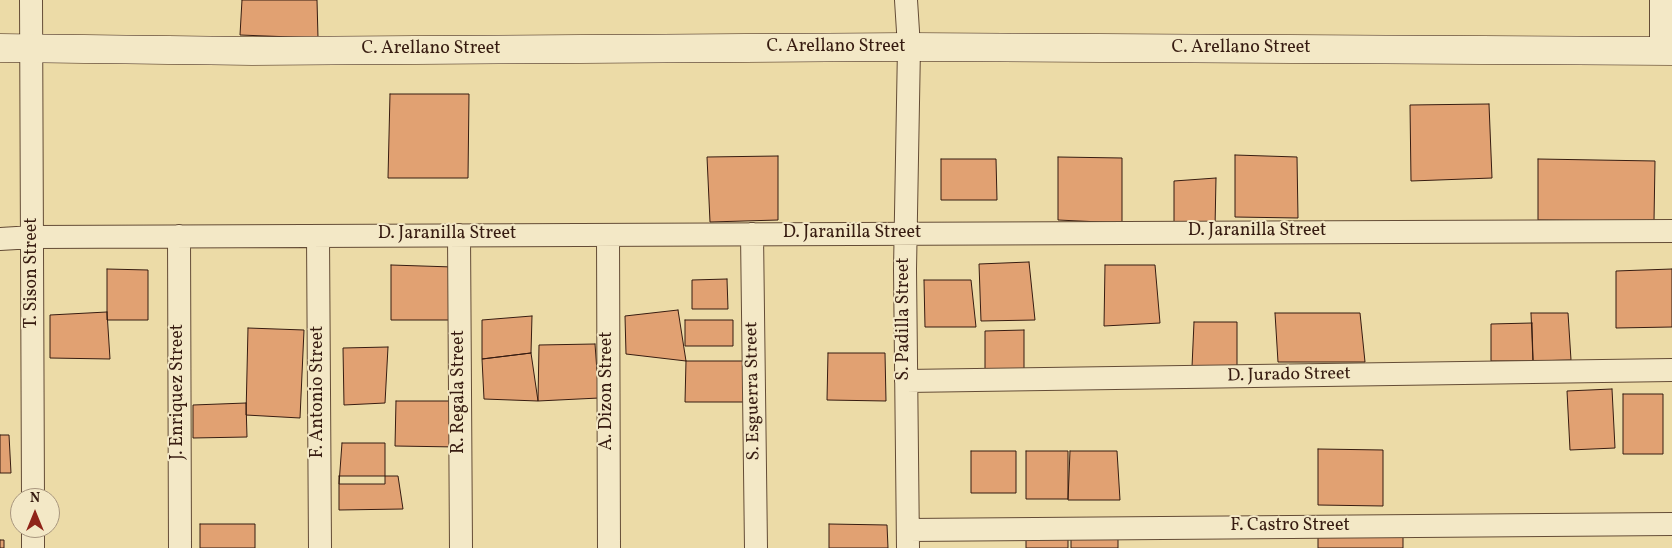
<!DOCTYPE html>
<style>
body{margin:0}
#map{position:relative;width:1672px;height:548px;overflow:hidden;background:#ecdba7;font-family:Vollkorn,serif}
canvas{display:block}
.north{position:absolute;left:10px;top:488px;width:50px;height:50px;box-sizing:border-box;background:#f3e8c6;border:1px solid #a8967e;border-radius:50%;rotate:0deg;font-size:14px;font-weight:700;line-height:20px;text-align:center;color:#371c11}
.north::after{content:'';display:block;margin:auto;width:18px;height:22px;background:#8f2418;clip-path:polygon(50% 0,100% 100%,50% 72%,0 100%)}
</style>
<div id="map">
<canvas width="1672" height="548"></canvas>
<div class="north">N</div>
</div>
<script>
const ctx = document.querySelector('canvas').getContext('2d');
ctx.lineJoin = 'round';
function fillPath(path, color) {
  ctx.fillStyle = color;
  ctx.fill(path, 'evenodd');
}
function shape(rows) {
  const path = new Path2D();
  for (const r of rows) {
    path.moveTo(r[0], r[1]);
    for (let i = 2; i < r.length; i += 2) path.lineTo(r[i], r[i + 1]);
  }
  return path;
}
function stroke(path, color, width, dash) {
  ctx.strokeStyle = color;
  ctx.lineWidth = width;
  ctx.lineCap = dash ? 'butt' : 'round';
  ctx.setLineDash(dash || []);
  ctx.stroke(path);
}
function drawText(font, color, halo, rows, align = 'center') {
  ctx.font = font + ' Vollkorn,serif';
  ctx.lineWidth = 4;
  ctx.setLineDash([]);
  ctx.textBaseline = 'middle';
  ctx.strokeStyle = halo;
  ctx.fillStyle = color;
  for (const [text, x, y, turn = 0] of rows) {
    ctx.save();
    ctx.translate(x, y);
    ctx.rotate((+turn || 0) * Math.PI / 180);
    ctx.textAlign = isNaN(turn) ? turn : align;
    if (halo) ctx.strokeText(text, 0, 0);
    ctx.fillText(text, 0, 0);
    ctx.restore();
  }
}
const building = shape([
 [242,0,317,0,318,38,240,35,242,0],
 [390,94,469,94,468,178,388,178,390,94],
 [1489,104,1492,178,1411,181,1410,105,1489,104],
 [1235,155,1297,157,1298,218,1235,217,1235,155],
 [778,156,778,220,710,222,707,157,778,156],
 [1058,157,1122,158,1122,223,1058,220,1058,157],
 [941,159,996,159,997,200,941,200,941,159],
 [1538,159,1655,161,1654,221,1538,220,1538,159],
 [1216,178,1215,228,1174,227,1174,181,1216,178],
 [1029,262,1035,320,981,321,979,264,1029,262],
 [391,265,453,267,456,320,391,320,391,265],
 [1105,265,1155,265,1160,323,1104,326,1105,265],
 [107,269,148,270,148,320,107,320,107,269],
 [1672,269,1672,327,1616,328,1616,271,1672,269],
 [727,279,728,309,692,309,692,280,727,279],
 [924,280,971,280,976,327,925,327,924,280],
 [678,310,686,361,626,354,625,316,678,310],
 [107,312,110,359,50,358,50,315,107,312],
 [1275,313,1360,313,1365,362,1278,362,1275,313],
 [1531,313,1568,313,1571,360,1533,361,1531,313],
 [532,316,531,353,482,359,482,320,532,316],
 [685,320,733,320,733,346,685,346,685,320],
 [1194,322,1237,322,1237,366,1192,367,1194,322],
 [1532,323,1533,361,1491,361,1491,324,1532,323],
 [248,328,304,330,300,418,246,415,248,328],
 [1024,330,1024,370,985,370,985,331,1024,330],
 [595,344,599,398,538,401,539,345,595,344],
 [388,347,385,403,344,405,343,348,388,347],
 [531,353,538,401,484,399,482,359,531,353],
 [828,353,885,353,886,401,827,400,828,353],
 [686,361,743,361,744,402,685,402,686,361],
 [1612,389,1615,448,1570,450,1567,391,1612,389],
 [1623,394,1663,394,1663,454,1623,454,1623,394],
 [396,401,457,401,458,447,395,446,396,401],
 [246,403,247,437,193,438,193,405,246,403],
 [0,435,9,435,11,473,0,473,0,435],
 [342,443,385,443,385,484,339,484,342,443],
 [1318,449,1383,450,1383,506,1318,505,1318,449],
 [971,451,1016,451,1016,493,971,493,971,451],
 [1026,451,1068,451,1068,499,1026,499,1026,451],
 [1070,451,1117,451,1120,500,1068,500,1070,451],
 [339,476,398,476,403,509,339,510,339,476],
 [200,524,255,524,255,548,200,548,200,524],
 [829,524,887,525,888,548,829,548,829,524],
 [1318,536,1403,536,1403,548,1318,548,1318,536],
 [1026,537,1068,537,1068,548,1026,548,1026,537],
 [1071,537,1118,537,1118,548,1071,548,1071,537],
 [0,540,4,540,4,548,0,548,0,540]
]);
fillPath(building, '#e1a172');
stroke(building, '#371c11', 1);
const street = shape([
 [31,0,33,498],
 [906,0,909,47,905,269,908,548],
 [1661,0,1661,51],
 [752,234,756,548],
 [459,235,461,548],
 [608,235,609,548],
 [179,236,180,548],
 [318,236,320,548],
 [0,239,33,237,1672,231],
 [906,381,1672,370],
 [33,528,33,548],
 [908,530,1672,524]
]);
const secondary = shape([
 [0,48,252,51,909,47,1672,51]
]);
stroke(street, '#644c36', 24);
stroke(secondary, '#371c11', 29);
stroke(street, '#f3e8c6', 22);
stroke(secondary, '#f3e8c6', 28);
drawText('18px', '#371c11', '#f3e8c6', [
 ["C. Arellano Street",836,48],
 ["C. Arellano Street",1241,49],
 ["C. Arellano Street",431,50],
 ["D. Jaranilla Street",1257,232],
 ["D. Jaranilla Street",852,234],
 ["D. Jaranilla Street",447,235],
 ["T. Sison Street",33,273,-90],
 ["S. Padilla Street",905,319,-90],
 ["D. Jurado Street",1289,376,-1],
 ["A. Dizon Street",608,391,-90],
 ["S. Esguerra Street",754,391,-91],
 ["J. Enriquez Street",179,392,-90],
 ["F. Antonio Street",319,392,-90],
 ["R. Regala Street",460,392,-90],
 ["F. Castro Street",1290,527]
]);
</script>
